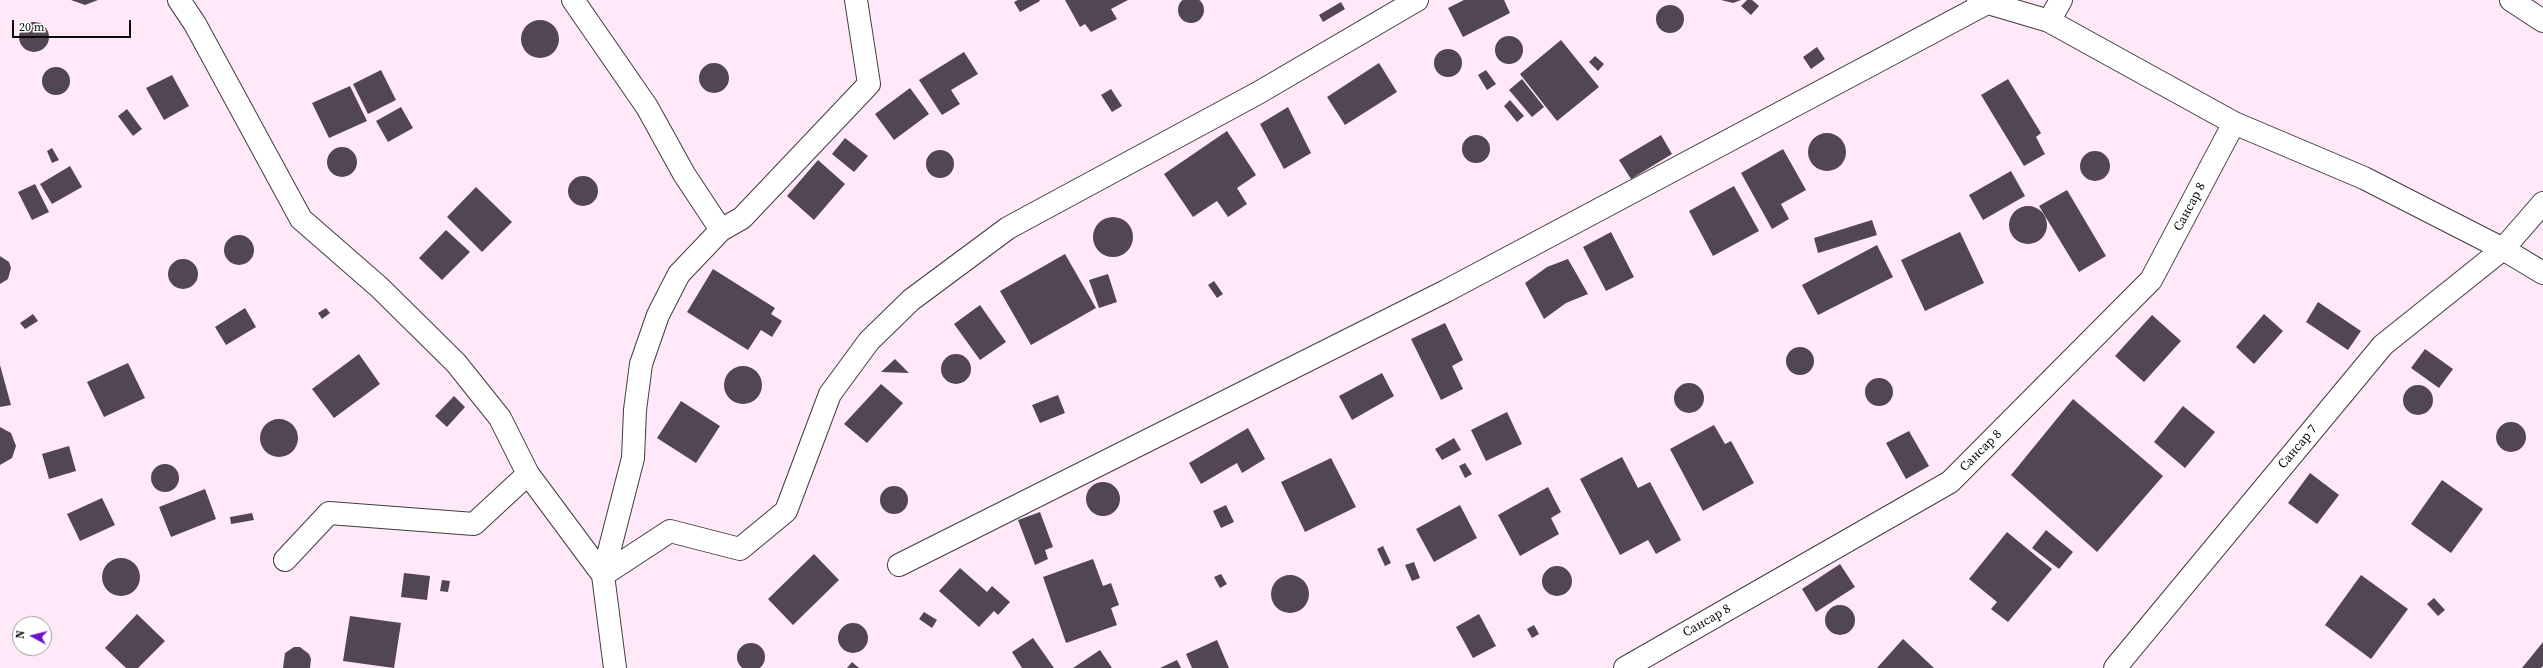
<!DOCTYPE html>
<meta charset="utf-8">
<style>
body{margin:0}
#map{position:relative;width:2543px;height:668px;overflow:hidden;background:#ffe8f7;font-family:"Source Serif 4",serif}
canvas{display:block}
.north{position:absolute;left:12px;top:616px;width:40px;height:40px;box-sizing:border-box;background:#fff;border:1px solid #9d9d9d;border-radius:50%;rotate:277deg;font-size:11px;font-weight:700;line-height:16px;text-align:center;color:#0b0b0b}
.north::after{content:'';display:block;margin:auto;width:14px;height:18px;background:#6f17c6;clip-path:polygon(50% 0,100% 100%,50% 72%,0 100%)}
.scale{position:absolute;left:12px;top:20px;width:119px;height:18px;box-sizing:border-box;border:2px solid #0b0b0b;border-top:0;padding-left:5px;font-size:12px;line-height:14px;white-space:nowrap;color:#0b0b0b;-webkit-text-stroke:3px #fff;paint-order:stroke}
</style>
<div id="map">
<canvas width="2543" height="668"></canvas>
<div class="north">N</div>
<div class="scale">20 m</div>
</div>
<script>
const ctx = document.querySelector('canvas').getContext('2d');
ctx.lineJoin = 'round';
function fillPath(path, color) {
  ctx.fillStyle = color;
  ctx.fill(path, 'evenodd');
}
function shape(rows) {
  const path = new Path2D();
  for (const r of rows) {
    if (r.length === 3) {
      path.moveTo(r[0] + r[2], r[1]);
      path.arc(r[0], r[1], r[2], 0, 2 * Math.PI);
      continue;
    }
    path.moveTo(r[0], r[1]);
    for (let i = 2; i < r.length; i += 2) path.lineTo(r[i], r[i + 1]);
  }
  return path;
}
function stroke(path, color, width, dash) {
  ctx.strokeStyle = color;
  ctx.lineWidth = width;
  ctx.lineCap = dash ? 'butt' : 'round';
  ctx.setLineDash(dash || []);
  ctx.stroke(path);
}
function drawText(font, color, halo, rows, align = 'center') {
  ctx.font = font + ' "Source Serif 4",serif';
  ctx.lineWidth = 4;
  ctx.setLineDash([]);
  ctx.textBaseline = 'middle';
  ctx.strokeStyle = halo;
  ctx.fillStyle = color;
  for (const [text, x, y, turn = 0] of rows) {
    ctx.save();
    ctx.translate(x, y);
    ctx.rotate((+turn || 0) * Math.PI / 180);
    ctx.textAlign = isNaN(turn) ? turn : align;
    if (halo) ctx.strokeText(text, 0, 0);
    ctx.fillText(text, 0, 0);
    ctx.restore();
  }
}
fillPath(shape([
 [1191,10,13],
 [71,0,98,0,85,5],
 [1018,0,1039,0,1040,1,1020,12,1014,2],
 [1065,0,1128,0,1111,9,1117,19,1091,32,1085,24,1080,27],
 [1464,0,1504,0,1510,13,1463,37,1448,8],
 [1721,0,1741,0,1733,3],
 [1747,0,1752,0,1759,6,1751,15,1741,6],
 [1341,2,1345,9,1323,22,1319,15],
 [1670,19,14],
 [540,39,19],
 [34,37,15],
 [1509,50,14],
 [1561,40,1599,87,1557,121,1520,74],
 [1817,47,1825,59,1811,69,1803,57],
 [1448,63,14],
 [964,52,978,74,951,90,960,104,942,115,919,80],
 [1595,56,1604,64,1598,71,1589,62],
 [1379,63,1397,92,1345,125,1327,97],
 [714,78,15],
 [56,81,14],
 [381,70,396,100,368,114,353,84],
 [1486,70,1496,84,1487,90,1478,75],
 [172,75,189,106,164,120,146,88],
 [1522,79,1544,107,1532,117,1509,90],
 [2008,79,2041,133,2036,137,2045,154,2024,166,1981,95],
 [350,86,367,121,329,138,312,103],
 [910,88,929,114,894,140,875,114],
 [1111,89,1122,106,1112,112,1101,95],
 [1510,100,1524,116,1517,122,1504,106],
 [401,107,413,128,388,142,376,121],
 [1288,107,1311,153,1284,169,1260,124],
 [127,109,142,129,133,136,118,116],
 [1227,131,1256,175,1237,188,1247,204,1228,217,1217,201,1193,217,1164,174],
 [1827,152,19],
 [1476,149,14],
 [1661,135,1672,154,1631,179,1619,160],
 [845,138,868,156,854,172,832,154],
 [342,162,15],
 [52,148,59,160,52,163,47,151],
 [1783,149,1806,190,1781,204,1789,219,1772,229,1741,173],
 [940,164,14],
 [2095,166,15],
 [818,160,845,184,814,220,787,196],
 [70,166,82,187,52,204,40,184],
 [2011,171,2025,196,1983,220,1969,195],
 [583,191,15],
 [35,184,49,212,32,220,18,192],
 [1734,186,1759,231,1713,256,1689,211],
 [476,187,512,222,482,252,447,217],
 [2067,190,2106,256,2079,272,2039,206],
 [2028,225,19],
 [1113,237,20],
 [1872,220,1877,235,1818,253,1814,238],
 [446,230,470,252,442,280,419,258],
 [1611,232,1634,277,1606,291,1583,247],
 [1960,232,1984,283,1925,311,1901,260],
 [239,250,15],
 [1877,245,1893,277,1818,315,1802,285],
 [1065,254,1096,308,1031,345,1000,291],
 [0,256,9,262,11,268,8,279,0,284],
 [1568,259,1588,294,1566,303,1544,319,1525,283,1547,267],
 [183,274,15],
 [713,269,775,308,771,314,782,321,772,337,761,330,748,350,687,312],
 [1108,274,1117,302,1099,308,1089,280],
 [1214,281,1223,294,1217,298,1208,285],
 [2318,302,2361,331,2348,350,2306,322],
 [980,305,1006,342,980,360,954,324],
 [245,308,256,327,226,345,215,327],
 [326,308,330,313,322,319,318,313],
 [33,314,38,321,25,329,20,323],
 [2264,314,2283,331,2254,364,2236,347],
 [2152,315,2181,341,2144,382,2115,356],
 [1445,323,1463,360,1452,366,1463,389,1441,400,1411,339],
 [1800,361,14],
 [2425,349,2453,369,2439,388,2411,368],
 [359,354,380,384,334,418,312,389],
 [956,369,15],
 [895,359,909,373,881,372],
 [128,363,145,398,104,417,87,382],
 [0,365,11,405,0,407],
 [743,385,19],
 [1382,373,1394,396,1352,420,1339,396],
 [1879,392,14],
 [1689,398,15],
 [881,384,903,403,867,443,844,424],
 [2418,400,15],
 [1058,395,1065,413,1040,423,1032,405],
 [454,396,465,407,447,427,435,416],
 [2073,399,2163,476,2097,552,2011,475],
 [681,401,720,426,696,463,657,438],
 [2183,406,2215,432,2185,468,2154,442],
 [1507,412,1522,444,1486,461,1471,430],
 [279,438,19],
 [2511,437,15],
 [1714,425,1725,444,1731,441,1754,483,1703,511,1670,449],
 [0,427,11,433,16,446,12,458,0,465],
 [1248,428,1265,459,1242,473,1237,463,1201,484,1189,463],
 [1909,431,1929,466,1906,479,1886,443],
 [1454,438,1461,450,1442,460,1435,449],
 [69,446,76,471,49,479,42,454],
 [1622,457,1638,488,1650,482,1681,540,1656,554,1648,540,1620,555,1580,479],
 [1331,458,1356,507,1305,532,1281,482],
 [1465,463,1472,474,1465,478,1459,466],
 [165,478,14],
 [2310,473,2339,495,2317,524,2288,503],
 [2442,480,2483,509,2451,553,2411,524],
 [1103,499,17],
 [894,500,14],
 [1548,487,1561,512,1551,518,1559,534,1520,556,1498,515],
 [205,489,216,519,171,537,159,507],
 [102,498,115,525,80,541,67,514],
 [1226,505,1234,522,1221,528,1213,511],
 [1460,505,1477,538,1434,562,1416,529],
 [1040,512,1053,547,1045,550,1048,559,1035,565,1018,520],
 [252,513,254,520,231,524,230,517],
 [2046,530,2073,552,2059,569,2032,548],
 [2007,532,2052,569,2008,622,1991,609,1997,602,1969,579],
 [1383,546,1391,563,1385,566,1377,549],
 [814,554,839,580,793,625,768,599],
 [121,577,19],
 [1093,559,1103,586,1111,583,1119,605,1111,608,1117,625,1066,643,1043,577],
 [1414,562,1420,578,1412,581,1405,565],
 [1840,564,1855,587,1816,612,1802,589],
 [1557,581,15],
 [960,568,987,592,992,586,1010,602,998,615,994,611,979,627,939,591],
 [404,573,430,576,427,600,401,597],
 [1221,574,1227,584,1220,588,1214,577],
 [1290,594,19],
 [2361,575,2408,609,2371,659,2325,625],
 [442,580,450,581,448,592,440,591],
 [2434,598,2445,610,2438,616,2427,604],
 [1840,620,15],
 [924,612,937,620,932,628,919,619],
 [137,614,165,641,138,668,126,668,105,648],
 [1479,614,1496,646,1473,658,1456,627],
 [350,616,401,623,394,668,343,661],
 [853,638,15],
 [1534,625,1539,634,1532,638,1527,629],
 [1033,638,1054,668,1022,668,1012,652],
 [1903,639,1934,668,1877,668],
 [1217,640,1229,668,1192,668,1186,654],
 [2543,642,2543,666,2541,668,2522,668],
 [751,657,14],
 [294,647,300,647,309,654,311,659,310,668,283,668,285,653],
 [1100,650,1112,668,1073,668],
 [1177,660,1181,668,1160,668],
 [852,662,859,668,847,668]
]), '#534654');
const street = shape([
 [179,0,195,24,301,219,379,287,456,363,500,418,528,474,603,575,615,668],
 [573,0,647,107,684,174,721,230],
 [856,0,869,84,742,218,721,230,679,274,658,315,641,364,635,410,633,458,603,575,670,531,740,549,786,511,830,394,869,341,911,300,1008,228,1258,93,1417,0],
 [1978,0,2049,21,2234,123,2364,178,2503,249,2543,273],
 [2511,0,2543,21],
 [2049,21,2061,0],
 [285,560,329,513,474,524,528,474],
 [899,565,1446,291,1987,3,1984,0],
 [1625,668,1950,482,2151,280,2234,123],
 [2115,668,2383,345,2503,249,2543,203]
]);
stroke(street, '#3e3e3e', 24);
stroke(street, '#fff', 22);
drawText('13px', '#0b0b0b', '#fff', [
 ["Сансар 8",2190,207,-62],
 ["Сансар 7",2298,447,-50],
 ["Сансар 8",1981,451,-45],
 ["Сансар 8",1707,621,-30]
]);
</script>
